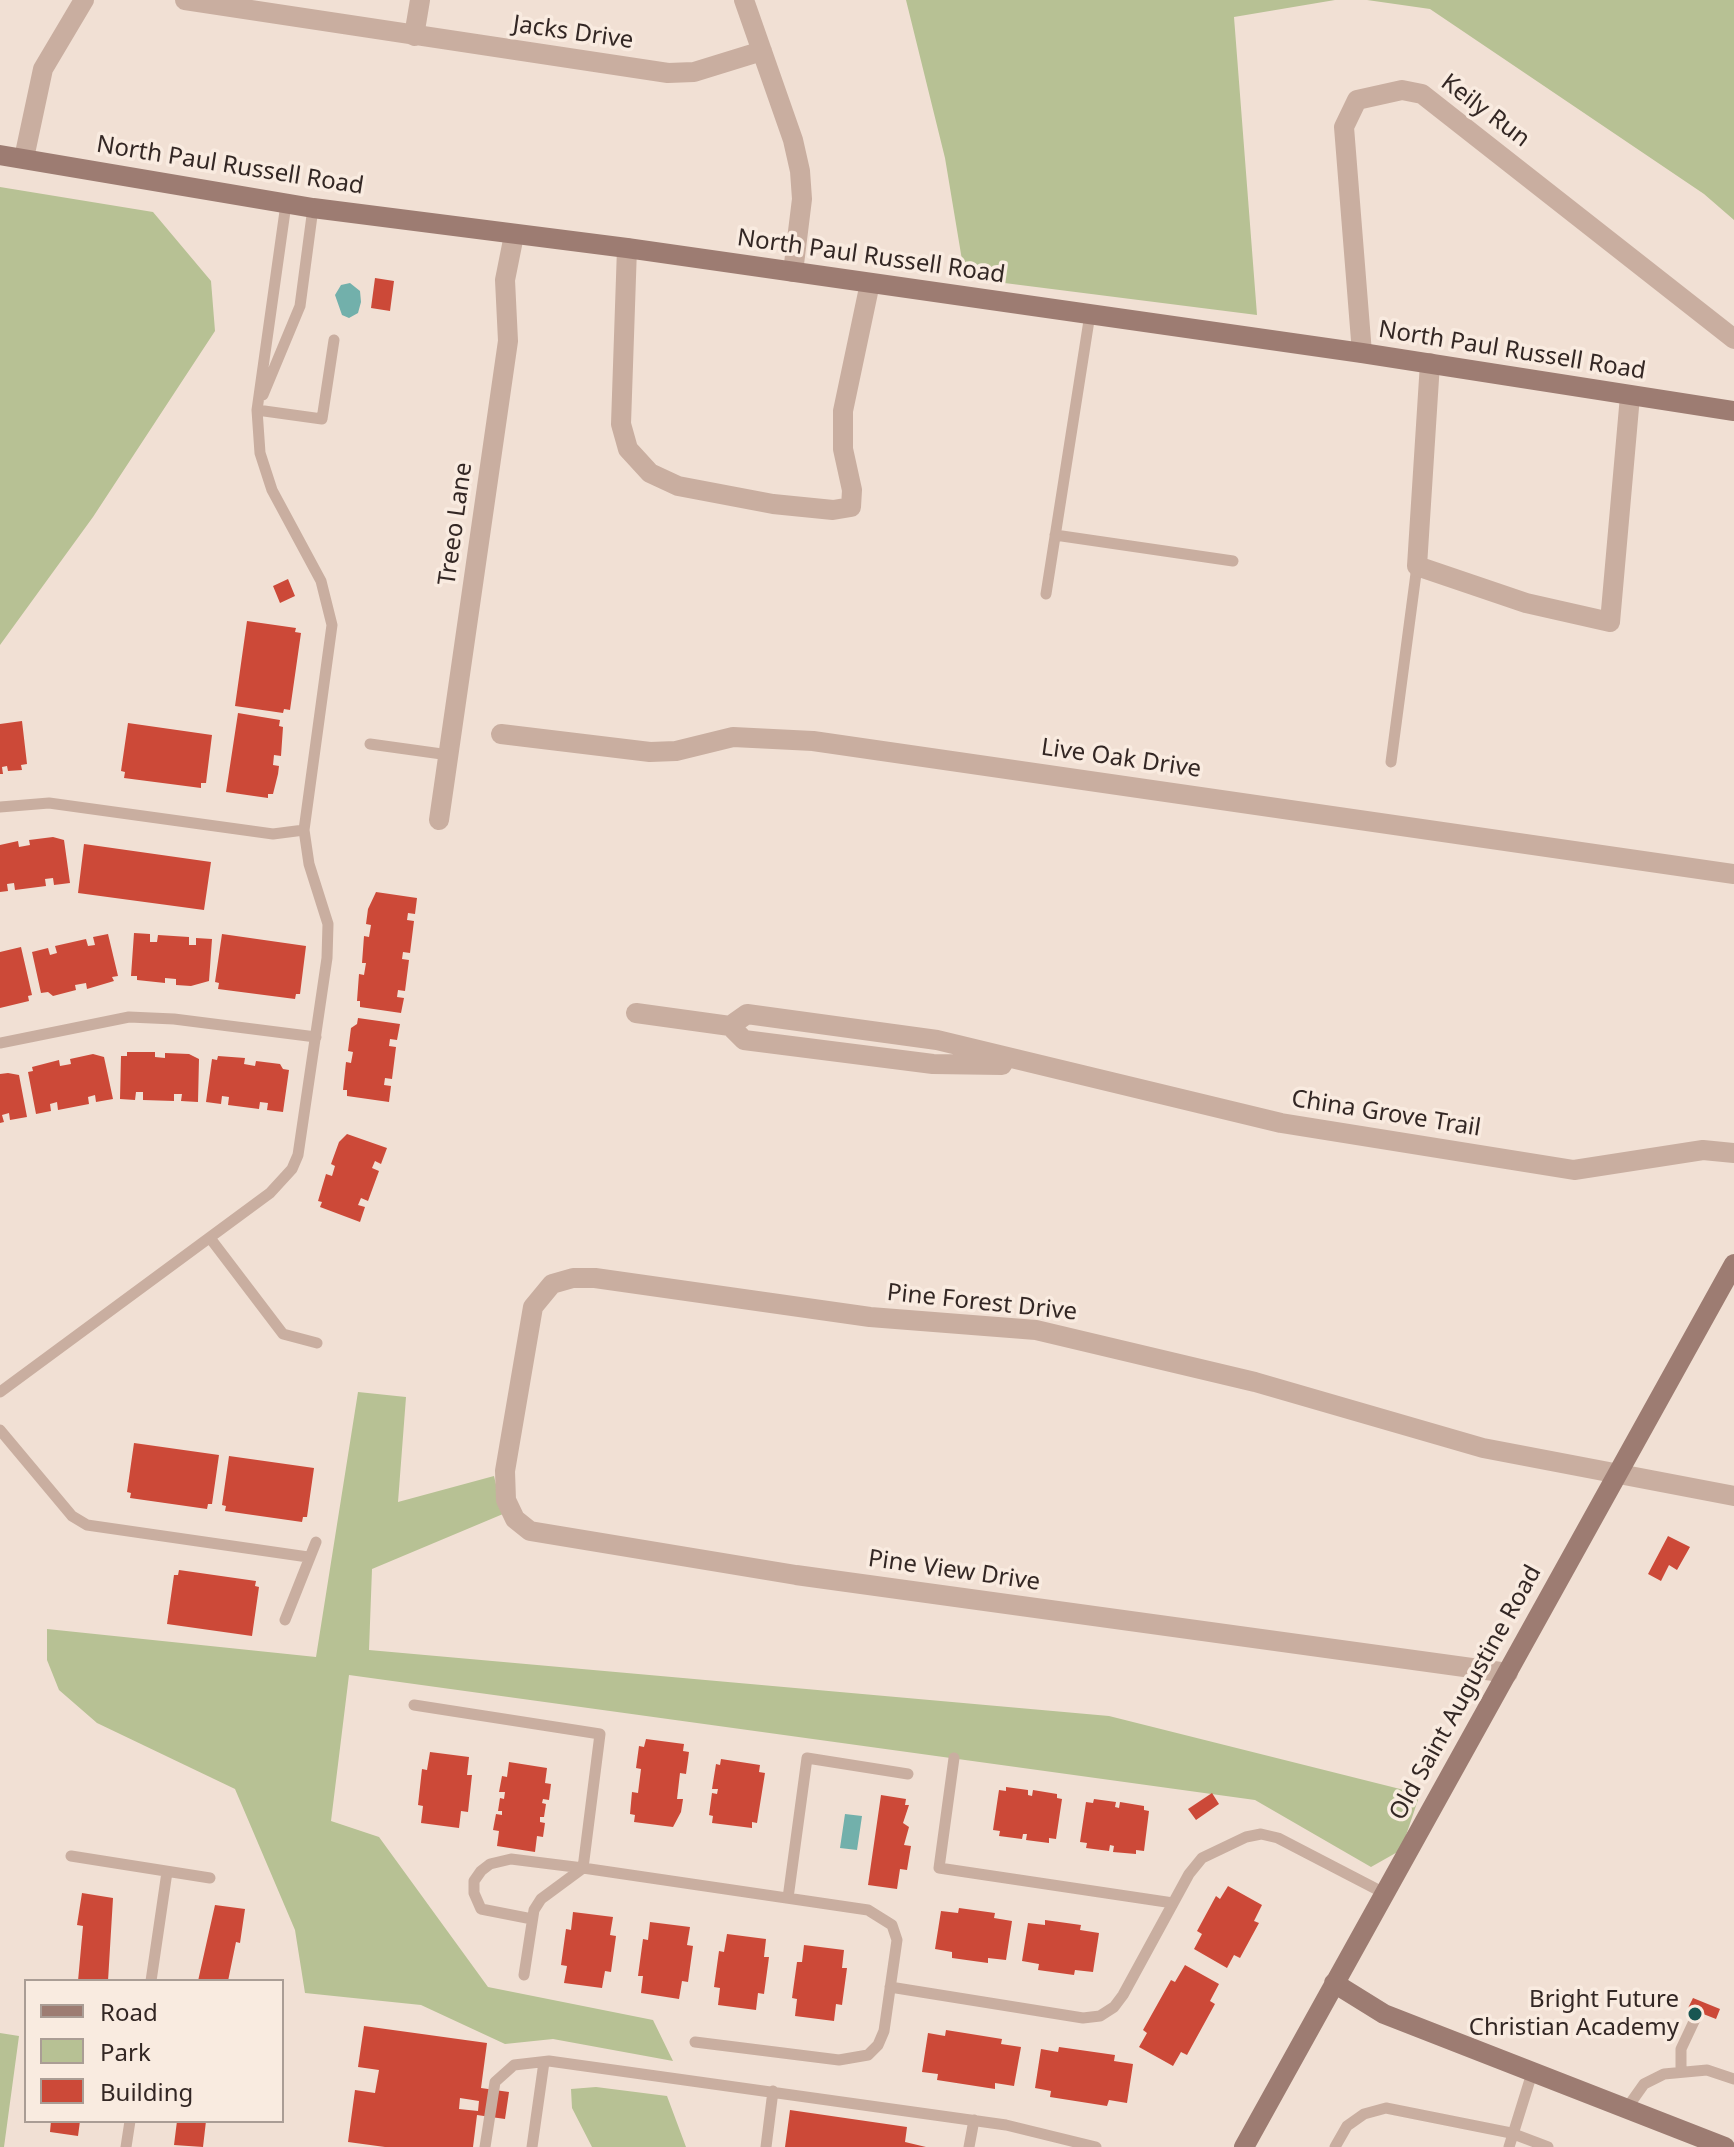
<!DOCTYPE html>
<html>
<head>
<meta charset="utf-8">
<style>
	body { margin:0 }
	#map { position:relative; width:1734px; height:2147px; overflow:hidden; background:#f1e0d4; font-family:"Noto Sans",sans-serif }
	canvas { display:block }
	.legend { position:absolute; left:24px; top:1979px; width:260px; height:144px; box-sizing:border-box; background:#f9ebe0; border:2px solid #aa9d95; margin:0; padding:10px 14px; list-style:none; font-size:24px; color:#332724 }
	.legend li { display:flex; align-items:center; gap:16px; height:40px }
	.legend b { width:40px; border:2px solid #aa9d95 }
</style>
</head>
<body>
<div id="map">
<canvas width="1734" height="2147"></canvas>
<ul class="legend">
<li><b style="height:10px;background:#9d7c72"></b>Road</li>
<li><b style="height:22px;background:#b7c194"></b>Park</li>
<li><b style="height:22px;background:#cc4938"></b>Building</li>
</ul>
</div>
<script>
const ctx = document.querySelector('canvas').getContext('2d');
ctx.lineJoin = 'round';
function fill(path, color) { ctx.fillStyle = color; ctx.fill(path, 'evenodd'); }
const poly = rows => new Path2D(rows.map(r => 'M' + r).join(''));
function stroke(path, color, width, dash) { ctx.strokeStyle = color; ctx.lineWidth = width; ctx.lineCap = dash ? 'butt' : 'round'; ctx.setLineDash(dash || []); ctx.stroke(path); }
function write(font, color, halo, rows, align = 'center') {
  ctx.font = font + ' "Noto Sans",sans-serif'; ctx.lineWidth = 7; ctx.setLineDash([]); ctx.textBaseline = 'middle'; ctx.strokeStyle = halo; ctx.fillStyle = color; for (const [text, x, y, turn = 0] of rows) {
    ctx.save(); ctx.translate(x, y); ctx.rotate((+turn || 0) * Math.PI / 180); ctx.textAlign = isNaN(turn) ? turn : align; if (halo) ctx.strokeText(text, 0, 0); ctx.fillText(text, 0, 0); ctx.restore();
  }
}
const green = poly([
	[906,0,1335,0,1234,17,1257,315,965,278,945,158],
	[1367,0,1734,0,1734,220,1704,194,1430,9],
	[0,187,153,212,211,281,215,331,93,517,0,645],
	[358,1392,406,1397,398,1502,494,1476,503,1514,372,1569,369,1650,1109,1716,1420,1794,1401,1850,1371,1867,1255,1800,349,1675,331,1821,379,1837,488,1987,653,2020,673,2061,553,2039,505,2044,421,2005,305,1993,295,1930,235,1789,97,1723,59,1690,47,1660,47,1629,316,1657],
	[0,2033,19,2036,4,2147,0,2147],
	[596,2087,667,2096,686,2147,592,2147,572,2108,571,2089]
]);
const water = poly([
	[350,283,360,291,361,302,358,313,349,318,342,315,335,295,341,285],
	[845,1814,862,1816,857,1850,840,1848]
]);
const building = poly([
	[375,278,394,281,390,311,371,308],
	[288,579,295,596,280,603,273,586],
	[247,621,296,628,295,632,301,633,290,710,284,709,283,713,235,706],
	[238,713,280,720,279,726,283,727,281,756,274,755,273,765,279,766,278,774,273,794,268,794,268,798,226,792],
	[22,721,27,764,21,765,22,770,8,771,7,766,2,767,3,774,0,774,0,724],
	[128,723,212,735,206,783,201,783,201,788,124,778,125,772,121,771],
	[53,837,64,840,70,883,54,885,53,878,45,879,46,886,15,890,14,883,7,884,8,891,0,892,0,845,18,841,19,847,30,845,29,840],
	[84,844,211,862,204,910,78,893],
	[376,892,417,898,415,914,408,913,407,920,414,921,410,953,403,952,402,959,409,960,405,991,398,990,397,997,404,998,401,1013,360,1007,360,1001,357,1001,359,974,364,975,366,963,362,963,364,936,369,937,371,925,366,924,368,909],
	[134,933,150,934,150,942,157,942,158,935,189,937,189,945,196,945,196,938,212,939,209,981,191,986,176,985,176,979,165,978,165,983,137,980,137,976,131,976],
	[108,934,118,976,112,977,114,981,87,989,86,983,75,985,76,990,53,996,48,992,41,993,32,952,48,948,50,955,57,953,55,946,86,939,88,946,95,945,93,937],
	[222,934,306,946,300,994,296,994,295,999,218,989,219,983,215,982],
	[21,947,32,995,28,996,29,1001,0,1008,0,952],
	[358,1018,400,1024,397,1040,390,1039,389,1046,396,1047,392,1079,385,1078,384,1085,391,1086,389,1102,347,1096,347,1090,343,1090,346,1062,351,1063,353,1052,348,1051,351,1028,357,1024],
	[127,1052,155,1052,155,1057,165,1058,165,1053,189,1054,199,1059,198,1102,181,1101,182,1094,174,1094,174,1101,143,1100,143,1092,136,1092,135,1100,120,1099,121,1056,127,1056],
	[93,1054,104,1057,113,1099,96,1102,95,1095,88,1097,89,1104,58,1110,57,1102,50,1104,51,1111,36,1114,28,1072,33,1071,32,1067,59,1060,60,1066,71,1064,70,1059],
	[218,1056,245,1058,244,1064,255,1066,256,1061,280,1064,283,1069,289,1070,283,1112,267,1110,268,1103,260,1102,259,1109,228,1105,229,1097,222,1096,221,1104,206,1102,212,1059,217,1060],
	[8,1073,19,1075,27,1117,10,1120,9,1113,2,1115,4,1122,0,1123,0,1074],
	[347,1134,387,1148,381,1164,375,1161,372,1168,379,1171,368,1201,361,1198,358,1205,365,1207,360,1222,320,1207,322,1202,318,1201,326,1174,332,1176,335,1166,331,1164,339,1142],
	[134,1443,219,1455,212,1504,208,1504,207,1509,130,1498,131,1493,127,1492],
	[229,1456,314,1468,307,1517,303,1517,302,1522,225,1511,226,1506,222,1505],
	[1668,1536,1690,1547,1677,1570,1669,1565,1661,1581,1648,1574],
	[179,1570,256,1581,255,1586,259,1587,252,1636,167,1624,174,1575,178,1575],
	[646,1739,684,1744,683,1751,689,1752,686,1774,680,1773,677,1799,683,1799,681,1812,673,1827,634,1822,635,1815,630,1814,632,1792,638,1793,641,1769,636,1768,639,1746,644,1747],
	[430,1752,469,1757,467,1775,472,1775,468,1812,461,1811,459,1828,421,1823,423,1806,418,1805,422,1769,427,1770],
	[721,1759,760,1765,759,1772,765,1773,757,1823,752,1822,752,1828,712,1823,713,1816,709,1815,712,1793,717,1794,718,1789,712,1789,716,1764,720,1765],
	[509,1762,547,1768,545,1783,551,1784,549,1800,543,1799,542,1803,546,1804,544,1817,540,1817,540,1822,545,1823,543,1837,537,1836,535,1852,497,1846,499,1831,493,1830,496,1814,502,1815,502,1811,498,1811,500,1798,504,1799,505,1792,499,1792,502,1776,507,1777],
	[1006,1787,1028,1790,1028,1795,1032,1796,1033,1790,1057,1794,1057,1798,1062,1799,1056,1839,1049,1838,1049,1843,1026,1840,1027,1834,1023,1834,1022,1839,999,1836,1000,1831,993,1830,999,1790,1006,1791],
	[1212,1793,1219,1804,1196,1820,1188,1809],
	[881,1795,906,1799,905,1805,909,1805,903,1823,909,1827,904,1845,911,1846,907,1870,900,1869,897,1889,868,1885],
	[1094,1799,1116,1802,1115,1807,1119,1808,1120,1802,1144,1806,1144,1810,1149,1811,1144,1851,1136,1850,1136,1854,1113,1852,1114,1846,1110,1845,1109,1851,1086,1848,1087,1843,1080,1842,1086,1802,1093,1803],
	[1228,1886,1262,1905,1254,1921,1259,1923,1240,1958,1234,1955,1227,1968,1194,1949,1202,1934,1197,1931,1216,1896,1220,1899],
	[82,1893,113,1898,108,1981,78,1981,83,1926,77,1925],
	[215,1905,245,1909,240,1943,236,1942,228,1981,198,1981],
	[959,1908,995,1913,994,1918,1012,1921,1006,1960,988,1958,988,1963,952,1958,952,1952,935,1949,941,1911,958,1913],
	[573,1912,613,1917,610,1935,616,1936,611,1972,605,1971,602,1988,564,1983,567,1966,561,1965,566,1929,571,1930],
	[1045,1920,1081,1925,1080,1930,1099,1933,1093,1972,1075,1970,1074,1975,1038,1970,1039,1964,1022,1961,1028,1923,1045,1925],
	[650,1922,690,1927,687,1945,693,1946,688,1982,682,1981,679,1999,641,1993,643,1976,638,1976,643,1939,648,1940],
	[727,1934,766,1939,764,1957,769,1957,764,1994,758,1993,756,2010,718,2005,720,1988,714,1987,719,1951,724,1952],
	[804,1945,844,1950,842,1968,847,1968,842,2005,836,2004,834,2021,795,2016,797,1999,792,1998,797,1962,802,1962],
	[1185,1965,1219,1984,1210,2001,1215,2004,1187,2055,1181,2052,1173,2066,1139,2047,1147,2033,1143,2030,1171,1980,1175,1982],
	[1693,1998,1720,2009,1716,2019,1688,2008],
	[364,2026,487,2043,481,2088,509,2092,505,2119,477,2115,473,2147,385,2147,348,2142,355,2090,375,2093,379,2070,358,2067],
	[460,2098,479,2101,478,2111,459,2109],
	[946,2030,1002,2039,1001,2044,1021,2047,1014,2086,995,2083,995,2089,937,2080,938,2074,922,2072,928,2033,945,2036],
	[1059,2047,1115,2055,1114,2061,1133,2064,1127,2103,1109,2100,1107,2106,1050,2097,1051,2091,1035,2088,1041,2049,1058,2052],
	[790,2110,907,2127,905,2142,926,2147,785,2147],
	[51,2121,80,2121,78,2136,50,2132],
	[177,2121,206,2121,203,2147,174,2145]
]);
const lane = poly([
	[263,395,300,306,313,208],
	[257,410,322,419,334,340],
	[1055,535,1233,561],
	[1046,594,1090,314],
	[370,744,449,755],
	[1391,762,1417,566],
	[0,807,49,803,273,834,304,830],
	[0,1043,129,1017,174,1019,316,1037],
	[210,1238,283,1334,317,1343],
	[0,1392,270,1193,292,1169,298,1155,327,958,328,924,309,864,304,830,332,625,321,581,272,490,260,453,257,410,286,204],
	[0,1430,72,1516,87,1525,308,1557],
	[285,1620,316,1542],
	[414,1705,600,1734,583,1868,541,1899,534,1910,524,1975],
	[954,1758,939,1868,1173,1903],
	[71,1856,210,1878],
	[788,1898,807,1758,908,1774],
	[532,1919,481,1909,474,1893,474,1881,481,1871,490,1864,511,1859,583,1868,868,1910,892,1925,897,1940,884,2031,878,2045,868,2055,839,2060,695,2042],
	[151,1981,167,1872],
	[890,1987,1083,2018,1100,2016,1114,2007,1123,1995,1189,1874,1202,1858,1246,1837,1261,1834,1278,1838,1384,1893],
	[1681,2071,1681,2049,1697,2015],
	[1627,2108,1644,2084,1664,2074,1707,2070,1734,2079],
	[126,2147,130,2121],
	[485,2147,495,2082,514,2065,549,2061,1006,2125,1096,2147],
	[532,2147,544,2062],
	[766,2147,773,2091],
	[969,2147,974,2120],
	[1335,2147,1347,2126,1364,2114,1386,2108,1511,2133,1548,2147],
	[1509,2147,1533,2070]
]);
const street = poly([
	[185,0,668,73,694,72,762,51],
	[744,0,793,140,800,171,802,199,793,272],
	[414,36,420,0],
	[24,158,43,69,84,0],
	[627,248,621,424,628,449,650,473,678,486,773,504,833,510,851,507,852,490,843,449,843,411,870,283],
	[1362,353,1344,127,1357,100,1402,90,1422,94,1734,339],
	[1430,363,1417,566,1526,603,1610,622,1630,396],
	[501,734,650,752,676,751,733,737,813,741,1734,874],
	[439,820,508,341,505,280,514,235],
	[636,1013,730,1026,744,1040,933,1064,1002,1065],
	[730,1026,747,1014,937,1040,1281,1123,1574,1170,1703,1150,1734,1153],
	[1508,1673,796,1575,530,1531,515,1519,506,1500,505,1471,533,1307,552,1284,573,1278,595,1278,870,1317,1036,1330,1255,1382,1483,1448,1734,1496]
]);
const secondary = poly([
	[0,155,313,208,627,248,1362,353,1734,411],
	[1334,1983,1384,2014,1725,2147],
	[1244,2147,1734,1264]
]);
const markers = [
	[1695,2014,8,"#185652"]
];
const streetNames = [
	["Jacks Drive",573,33,8],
	["Keily Run",1485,111,37],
	["North Paul Russell Road",230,166,9],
	["North Paul Russell Road",871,257,8],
	["North Paul Russell Road",1512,351,9],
	["Treeo Lane",456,524,-82],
	["Live Oak Drive",1121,759,8],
	["China Grove Trail",1386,1114,9],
	["Pine Forest Drive",982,1303,6],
	["Pine View Drive",954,1571,8],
	["Old Saint Augustine Road",1466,1693,-61]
];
const poiNames = [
	["Bright Future",1679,2000],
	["Christian Academy",1679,2028]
];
fill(green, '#b7c194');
fill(water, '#72b0ab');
fill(building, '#cc4938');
stroke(lane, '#c9aea0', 11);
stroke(street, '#c9aea0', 20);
stroke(secondary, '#9d7c72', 20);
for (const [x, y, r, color] of markers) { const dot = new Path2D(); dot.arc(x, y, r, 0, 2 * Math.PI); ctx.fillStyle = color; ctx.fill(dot); stroke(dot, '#f9ebe0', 3); }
write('24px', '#332724', '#f9ebe0', streetNames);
write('24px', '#332724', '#f9ebe0', poiNames, 'right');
</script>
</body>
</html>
